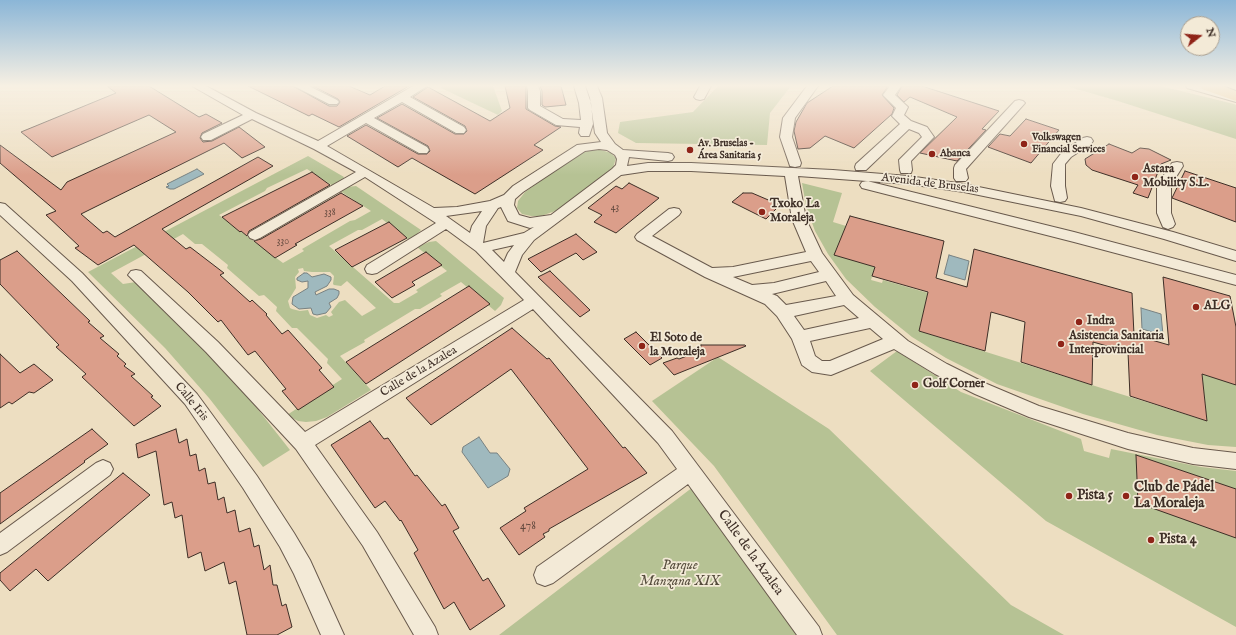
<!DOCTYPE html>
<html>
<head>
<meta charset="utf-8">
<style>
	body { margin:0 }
	#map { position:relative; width:1236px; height:635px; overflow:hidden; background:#eddec1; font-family:"IM FELL English",serif }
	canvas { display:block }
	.north { position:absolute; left:1180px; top:16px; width:40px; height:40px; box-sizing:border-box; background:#f3ead7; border:1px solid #aa9f90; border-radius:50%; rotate:73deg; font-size:11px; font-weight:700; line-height:16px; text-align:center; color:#3d2e26 }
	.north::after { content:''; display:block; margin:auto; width:14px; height:18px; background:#8f2418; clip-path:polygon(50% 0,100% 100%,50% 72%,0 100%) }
</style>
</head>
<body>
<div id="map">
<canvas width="1236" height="635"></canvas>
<div class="north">N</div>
</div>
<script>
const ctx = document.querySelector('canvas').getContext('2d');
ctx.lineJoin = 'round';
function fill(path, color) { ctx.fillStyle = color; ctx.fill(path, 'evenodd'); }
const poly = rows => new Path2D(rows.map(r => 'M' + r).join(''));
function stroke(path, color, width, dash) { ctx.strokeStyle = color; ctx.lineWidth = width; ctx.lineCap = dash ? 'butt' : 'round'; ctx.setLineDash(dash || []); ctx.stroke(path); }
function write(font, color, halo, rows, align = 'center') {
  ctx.font = font + ' "IM FELL English",serif'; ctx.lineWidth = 3.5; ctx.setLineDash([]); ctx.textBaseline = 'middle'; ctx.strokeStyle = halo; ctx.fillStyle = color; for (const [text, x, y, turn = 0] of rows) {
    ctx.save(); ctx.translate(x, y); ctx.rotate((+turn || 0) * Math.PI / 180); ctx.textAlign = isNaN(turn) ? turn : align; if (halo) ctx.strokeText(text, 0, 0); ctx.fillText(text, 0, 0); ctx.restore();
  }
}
const green = poly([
	[443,86,493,86,502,111,498,115,441,88],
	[718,86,791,86,770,113,767,145,636,143,618,133,620,122,693,112],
	[1066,86,1161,86,1234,104,1236,105,1236,139,1118,101],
	[598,149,611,153,616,158,613,168,609,172,558,210,541,216,531,216,522,214,517,208,518,201,525,192,571,159,584,152],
	[308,156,344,177,343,179,333,186,307,169,267,188,265,191,219,215,283,263,304,251,302,249,350,221,355,220,371,211,340,191,347,187,356,186,421,230,410,241,382,219,362,230,358,230,329,246,394,303,399,303,418,292,416,290,447,271,417,247,429,242,436,241,504,298,501,305,495,311,461,282,440,294,442,296,420,309,415,309,364,340,365,342,340,356,371,390,327,417,316,421,306,422,298,421,287,415,342,379,327,363,328,359,297,328,292,328,276,311,277,307,264,295,259,296,227,268,228,265,202,244,195,244,183,234,111,273,123,284,136,282,234,379,290,450,263,467,209,398,165,348,88,272],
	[303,268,304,271,312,272,330,272,334,276,333,284,334,285,341,286,347,281,376,308,362,316,345,300,339,302,331,312,333,315,329,317,326,315,317,318,310,315,308,310,300,311,292,309,290,308,288,301,296,288,295,277,299,272,298,269],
	[802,183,842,193,833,222,846,226,835,254,875,267,871,280,882,283,883,280,928,293,919,331,1207,421,1202,374,1235,384,1236,386,1236,447,1208,445,1157,435,1083,414,997,384,946,358,912,337,875,307,846,279,828,254,815,231,806,206],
	[897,351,961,392,1081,439,1084,451,1109,458,1111,449,1201,467,1236,471,1236,627,1046,521,870,371],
	[718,357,829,429,1011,605,1064,635,837,635,714,466,652,401],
	[693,487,801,635,499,635]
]);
const water = poly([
	[197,169,204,174,174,189,170,189,166,187,169,186,167,184,197,169],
	[949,255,969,261,965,280,944,274,949,255],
	[304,273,307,273,312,277,324,274,331,277,331,280,327,286,315,292,316,295,329,289,334,289,339,291,339,294,337,298,329,303,331,307,326,313,317,315,313,314,311,308,299,309,292,304,293,297,308,288,308,281,302,282,297,280,297,278,304,273],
	[1141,308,1161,314,1163,335,1142,329,1141,308],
	[479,437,490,453,497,453,510,469,508,476,488,488,462,452,463,447,479,437]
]);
const building = poly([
	[107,86,149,86,199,117,206,114,222,123,202,133,200,138,203,142,212,141,239,127,265,147,242,158,224,143,81,214,103,233,107,231,115,237,258,157,273,166,162,229,186,249,190,247,224,273,220,275,250,302,252,300,267,314,266,315,282,334,288,330,322,368,319,370,334,387,298,410,282,391,286,389,255,351,248,355,221,320,218,322,188,292,134,245,98,265,75,248,79,246,46,215,56,211,0,163,0,145,61,190,67,182,176,132,149,115,52,157,21,132,116,93,107,86],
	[248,86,293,86,329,106,337,106,340,102,338,99,313,86,349,86,370,95,385,86,409,86,339,127,312,114,309,116,248,86],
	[505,86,526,86,526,109,555,126,561,127,534,145,543,150,475,194,412,158,398,167,347,136,366,125,418,154,427,154,430,151,428,146,377,118,402,104,455,134,464,134,467,131,465,126,413,97,428,87,490,121,510,108,505,86],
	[540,86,561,86,566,105,545,107,542,105,542,91,540,86],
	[833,86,888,86,882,95,894,108,892,114,854,148,825,136,810,148,798,149,794,131,796,122,807,103,833,86],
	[902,86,922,86,999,111,982,129,986,130,957,161,920,153,957,117,910,97,904,102,897,95,902,86],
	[1026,119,1059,130,1031,163,988,147,1000,134,1010,136,1026,119],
	[1109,144,1132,153,1140,148,1149,149,1171,160,1161,164,1148,198,1133,193,1138,185,1092,170,1086,165,1085,159,1109,144],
	[1185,171,1236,188,1236,222,1172,198,1185,171],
	[312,172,330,185,249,231,247,236,241,231,240,232,222,217,312,172],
	[629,183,659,198,616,233,594,222,602,215,588,208,616,186,622,189,629,183],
	[341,193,363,206,295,244,297,245,275,258,254,241,261,239,341,193],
	[743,193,752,193,780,205,766,219,732,202,743,193],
	[850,216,944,241,936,278,967,287,974,249,1132,293,1134,335,1169,345,1163,277,1230,296,1236,327,1236,385,1202,374,1207,421,1130,396,1128,352,1093,342,1092,385,1021,362,1025,322,1005,316,991,312,985,351,919,331,928,292,872,276,875,267,834,255,850,216],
	[389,222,407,238,352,267,335,250,389,222],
	[576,234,597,252,583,260,576,253,541,272,528,259,576,234],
	[17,251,90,321,88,322,104,336,100,338,119,354,117,356,126,364,124,366,135,374,131,376,153,396,151,397,161,406,134,426,82,377,86,374,56,347,59,345,0,284,0,260,17,251],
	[426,252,442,265,412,282,415,285,392,298,375,282,426,252],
	[550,271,590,310,580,317,538,277,550,271],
	[469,286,490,304,366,384,346,362,469,286],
	[512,328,547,359,549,358,623,448,625,447,647,473,549,529,549,531,543,534,545,537,519,555,500,528,526,511,524,508,588,469,511,369,431,425,406,398,512,328],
	[636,332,662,358,650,365,624,339,636,332],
	[701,345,745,345,746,346,674,375,663,363,677,358,679,359,700,351,701,345],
	[0,354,20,373,34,364,53,380,34,393,29,392,12,404,9,402,0,408,0,354],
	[370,421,384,439,388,438,415,476,417,475,442,506,445,504,459,528,453,531,483,581,488,578,505,606,470,630,454,602,444,609,414,553,418,550,401,520,400,521,385,501,375,508,331,445,370,421],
	[92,429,108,444,84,461,85,462,0,524,0,493,92,429],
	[176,429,179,443,187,439,190,456,196,454,199,471,205,468,208,484,215,482,218,500,224,497,227,513,235,510,239,532,250,528,254,547,259,545,264,570,270,565,273,585,277,585,282,606,286,604,292,627,277,635,247,635,236,581,229,584,224,562,205,571,201,552,188,558,182,515,175,518,172,502,164,505,156,451,138,458,136,444,176,429],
	[1136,455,1236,489,1236,538,1138,503,1136,455],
	[123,473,150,495,48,581,36,569,10,591,0,580,0,573,123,473]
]);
const minor = poly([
	[192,86,206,86,256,113,318,141,413,86,427,86,410,97,464,127,466,130,464,133,456,133,402,102,374,118,427,147,429,150,427,153,419,153,366,123,327,146,434,208,457,207,490,201,504,195,513,186,577,145,601,142,595,133,590,98,586,86,597,86,602,98,607,133,615,144,623,150,668,153,672,154,674,157,672,160,668,161,629,157,627,166,648,163,691,163,833,170,908,176,964,184,1081,208,1173,232,1236,251,1236,261,1164,239,1081,216,964,192,908,184,798,176,806,219,822,253,853,295,908,341,947,364,987,384,1039,406,1128,433,1193,448,1236,453,1236,469,1193,464,1128,449,1029,417,975,394,935,374,894,349,831,375,812,372,802,365,792,339,777,316,765,304,705,277,637,240,635,237,637,234,669,209,674,208,679,209,681,212,679,215,652,236,712,268,733,267,806,252,792,219,785,176,691,171,648,171,621,175,534,240,522,255,515,272,672,431,819,627,822,635,797,635,688,484,553,583,545,586,537,583,534,575,537,567,677,469,658,443,533,309,315,445,377,532,435,627,438,635,414,635,363,546,296,449,206,352,128,275,131,271,136,270,141,271,218,342,305,432,524,300,476,251,446,229,377,273,372,274,367,273,365,269,367,265,436,223,365,177,260,238,255,240,250,238,248,235,250,232,356,172,314,149,252,119,211,140,203,140,201,137,203,134,243,115,192,86],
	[599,149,607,150,615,155,617,159,616,165,612,169,551,215,530,218,519,215,514,205,515,199,523,192,585,151,599,149],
	[501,207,508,221,530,228,534,227,524,233,483,243,486,226,498,208,501,207],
	[482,211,472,226,470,233,446,216,482,211],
	[514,245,508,253,504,262,492,250,514,245],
	[811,261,819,272,774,283,752,285,733,277,811,261],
	[826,281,836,296,786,305,777,296,772,294,826,281],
	[844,305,859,318,804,330,794,316,844,305],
	[870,328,883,339,830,361,822,361,815,356,810,341,870,328],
	[294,86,309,86,337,100,339,102,337,104,329,104,294,86],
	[527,86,538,86,540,91,540,106,563,119,581,120,579,103,574,86,585,86,591,103,593,124,589,136,581,136,579,133,580,127,556,125,530,110,528,108,528,91,527,86],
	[700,86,711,86,704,99,700,100,696,99,694,97,700,86],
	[807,86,818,86,795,118,792,137,801,163,800,166,795,167,790,166,789,163,780,137,783,118,807,86],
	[890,86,901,86,895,95,908,107,904,115,911,121,927,127,934,137,911,161,912,170,911,173,901,173,900,170,899,160,922,137,919,133,909,129,866,170,856,170,855,167,856,164,900,124,892,116,896,108,883,95,890,86],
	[1186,86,1204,86,1236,95,1236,102,1187,88,1186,86],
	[1019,100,1023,101,1025,103,966,169,968,178,966,181,956,181,954,178,954,168,955,165,1015,101,1019,100],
	[1087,137,1091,138,1093,141,1091,144,1071,157,1065,164,1065,186,1067,198,1065,201,1060,202,1055,201,1051,186,1053,164,1063,151,1083,138,1087,137],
	[1177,162,1182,163,1183,166,1171,185,1171,213,1175,224,1173,227,1168,229,1163,227,1157,213,1157,185,1172,163,1177,162],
	[867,181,1074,232,1236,275,1236,285,1074,242,862,188,860,185,862,182,867,181],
	[0,203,5,204,82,273,197,394,257,476,294,533,310,560,344,635,321,635,294,574,280,547,243,488,185,404,72,281,0,215,0,203],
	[103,460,110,463,113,469,110,475,7,552,0,555,0,533,96,463,103,460]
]);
const highway = poly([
	[1200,86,1223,86,1236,91,1236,101,1202,89,1200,86]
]);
const markers = [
	[1024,144,4,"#8f2418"],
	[690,150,4,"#8f2418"],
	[932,154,4,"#8f2418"],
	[1135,177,4,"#8f2418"],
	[762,212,4,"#8f2418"],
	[1196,307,4,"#8f2418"],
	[1079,322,4,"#8f2418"],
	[1061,344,4,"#8f2418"],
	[642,346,4,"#8f2418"],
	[915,385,4,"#8f2418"],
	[1069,496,4,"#8f2418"],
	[1126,496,4,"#8f2418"],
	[1151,540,4,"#8f2418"]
];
const farPoinames = [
	["Volkswagen",1032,138],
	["Financial Services",1032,150],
	["Av. Bruselas -",698,144],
	["Área Sanitaria 5",698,156],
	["Abanca",940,154]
];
const numberNames = [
	["43",615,208],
	["338",330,213],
	["330",283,242]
];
const poiNames = [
	["Astara",1143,170],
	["Mobility S.L.",1143,184],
	["Txoko La",770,205],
	["Moraleja",770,219],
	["ALG",1204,307],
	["Indra",1087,322],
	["Asistencia Sanitaria",1069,337],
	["Interprovincial",1069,351],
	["El Soto de",650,339],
	["la Moraleja",650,353],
	["Golf Corner",923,385]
];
const streetNames = [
	["Avenida de Bruselas",930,184,7],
	["Calle de la Azalea",419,372,-31],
	["Calle Iris",191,402,51]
];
const nearNumbernames = [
	["478",528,527]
];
const nearPoinames = [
	["Club de Pádel",1134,488],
	["La Moraleja",1134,504],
	["Pista 5",1077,496],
	["Pista 4",1159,540]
];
const nearStreetnames = [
	["Calle de la Azalea",750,553,54]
];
const nearParknames = [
	["Parque",680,566],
	["Manzana XIX",680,582]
];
fill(green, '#b6c294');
fill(water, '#9fb9be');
stroke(water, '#788181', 1);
fill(building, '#db9e8a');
stroke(building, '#3d2e26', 1);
stroke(minor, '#695a4d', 2);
stroke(highway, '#3d2e26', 2);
fill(minor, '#f3ead7');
fill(highway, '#e6bf80');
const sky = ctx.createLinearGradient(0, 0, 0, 175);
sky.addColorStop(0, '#8bb6d7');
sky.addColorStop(0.49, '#f7f0e3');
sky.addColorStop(1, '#f7f0e300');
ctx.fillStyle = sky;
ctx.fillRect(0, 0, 1236, 175);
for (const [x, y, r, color] of markers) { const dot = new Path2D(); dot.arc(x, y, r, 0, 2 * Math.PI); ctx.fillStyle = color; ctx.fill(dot); stroke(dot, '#f3ead7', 1.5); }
write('bold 10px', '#3d2e26', '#f3ead7', farPoinames, 'left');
write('10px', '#644a3f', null, numberNames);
write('bold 12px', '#3d2e26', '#f3ead7', poiNames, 'left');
write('12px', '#3d2e26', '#f3ead7', streetNames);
write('12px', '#644a3f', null, nearNumbernames);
write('bold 14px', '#3d2e26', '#f3ead7', nearPoinames, 'left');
write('14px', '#3d2e26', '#f3ead7', nearStreetnames);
write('italic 14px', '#554c3c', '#f3ead7', nearParknames);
</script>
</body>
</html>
